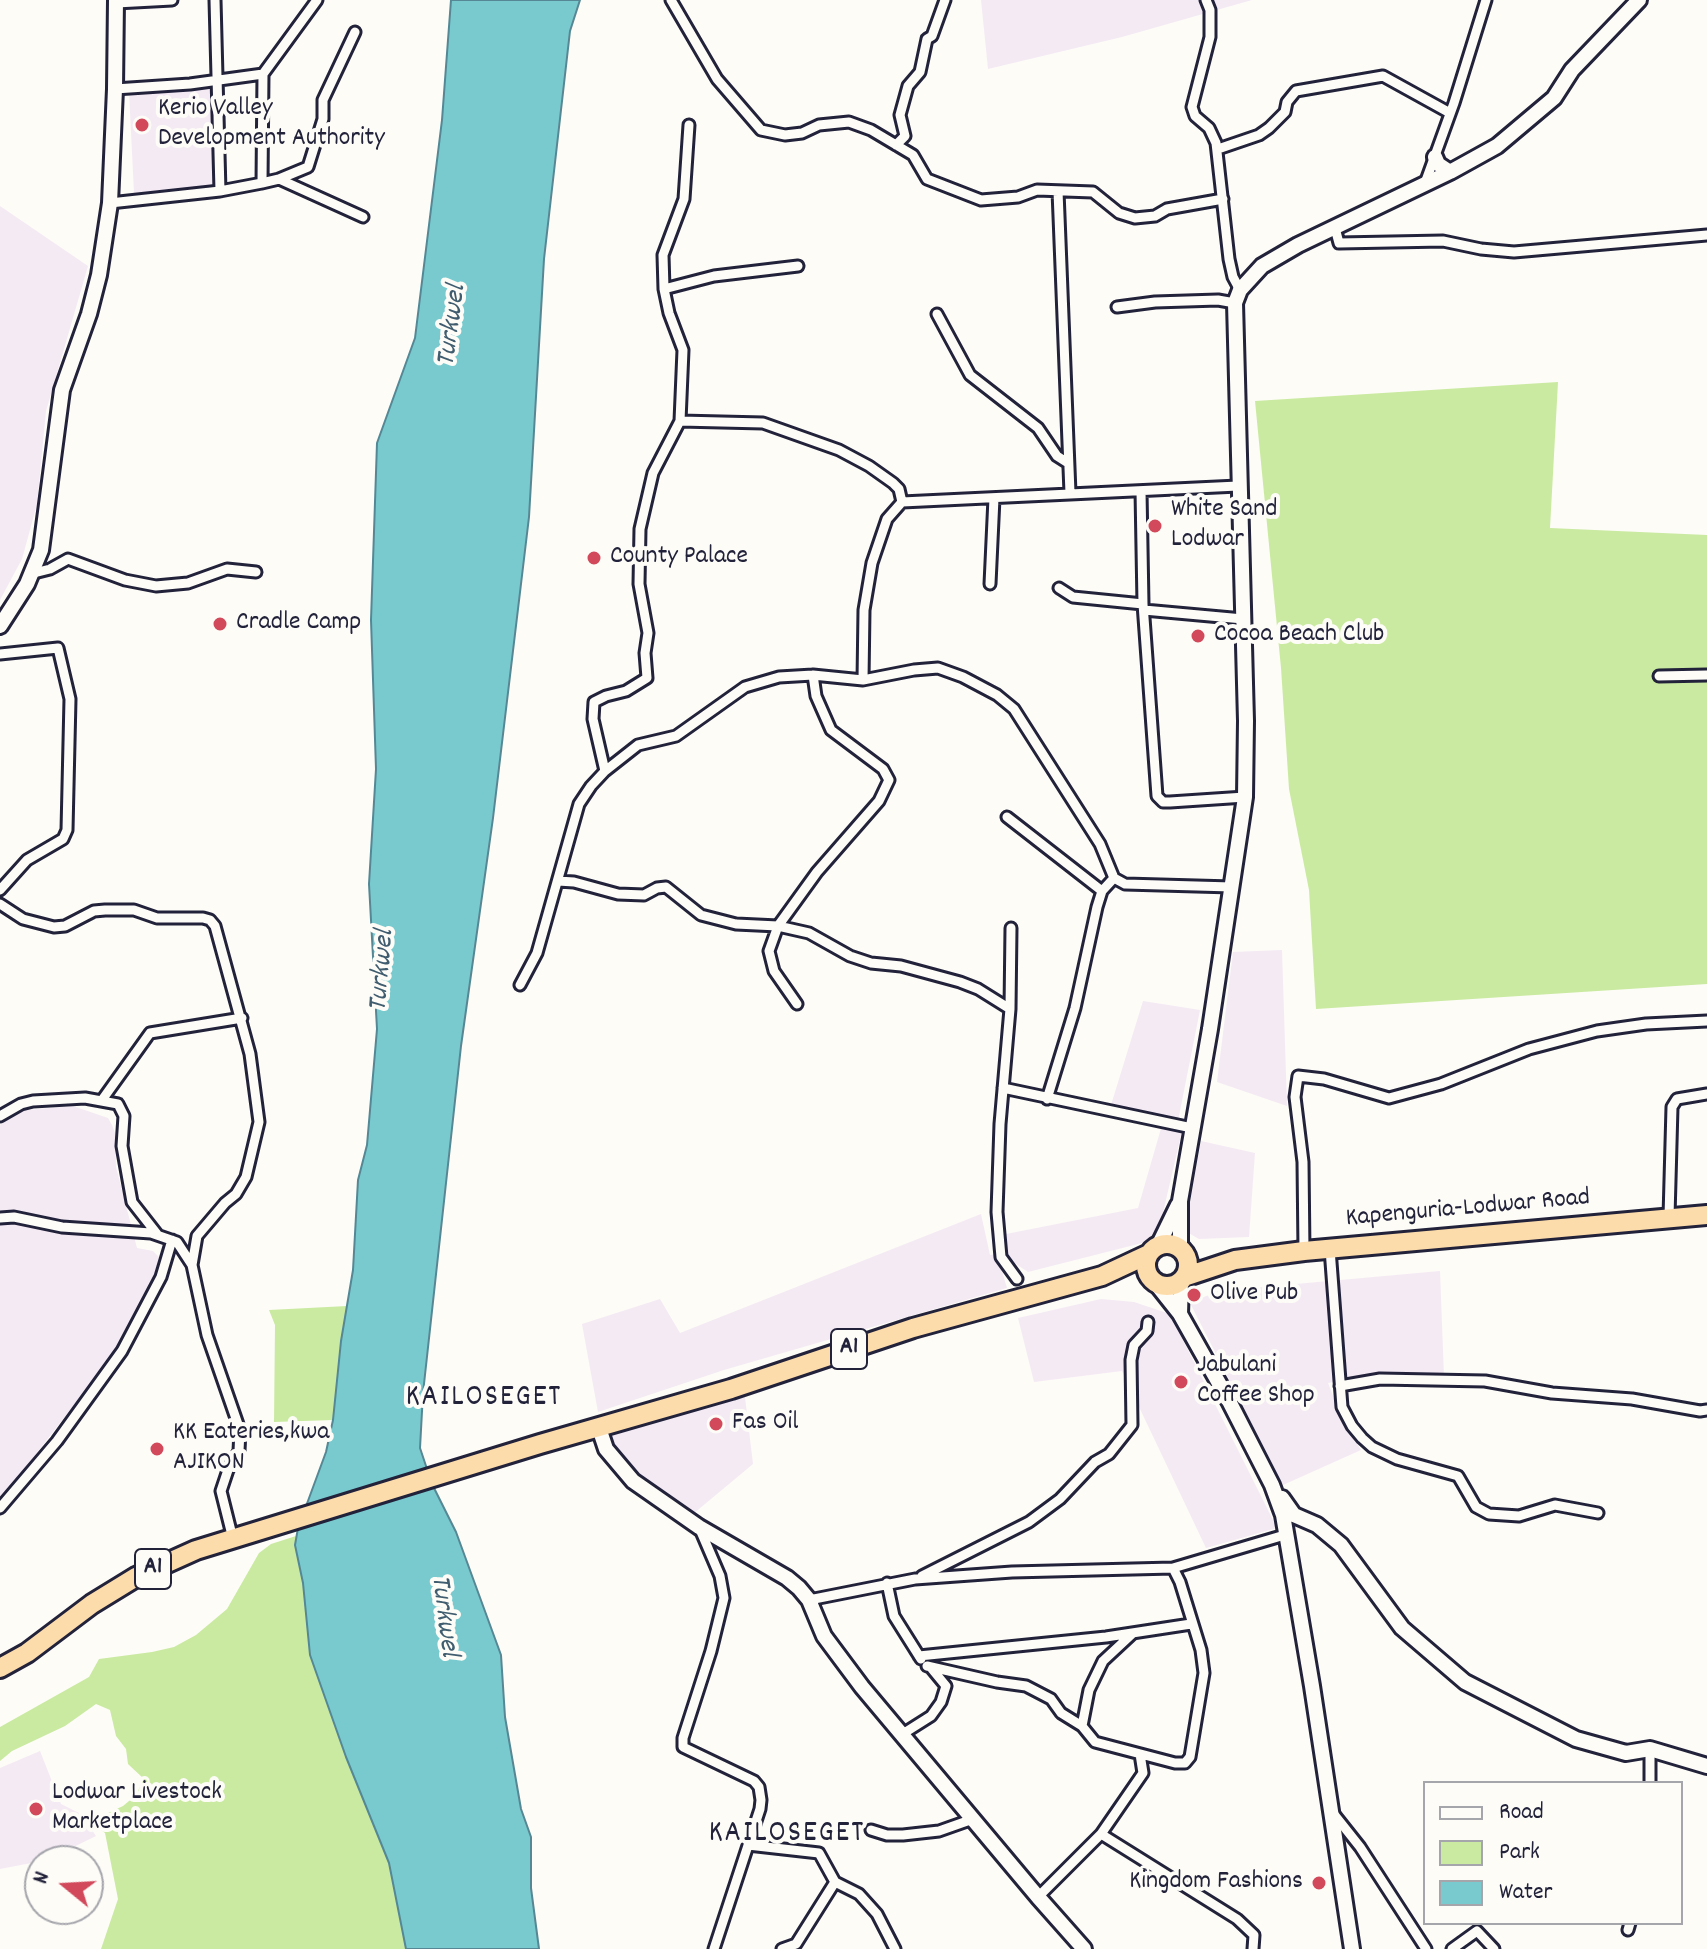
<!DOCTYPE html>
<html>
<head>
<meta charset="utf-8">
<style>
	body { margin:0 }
	#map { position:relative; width:1707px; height:1949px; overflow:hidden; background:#fdfcf7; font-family:Dekko,sans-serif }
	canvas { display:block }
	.legend { position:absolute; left:1423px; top:1781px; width:260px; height:144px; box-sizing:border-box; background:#fdfcf7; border:2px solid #a5a5ac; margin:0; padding:10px 14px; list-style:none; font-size:24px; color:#22223b }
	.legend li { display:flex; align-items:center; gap:16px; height:40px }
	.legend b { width:40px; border:2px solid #a5a5ac }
	.north { position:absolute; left:24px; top:1845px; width:80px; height:80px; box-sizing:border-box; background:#fdfcf7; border:2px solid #a5a5ac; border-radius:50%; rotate:288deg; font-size:22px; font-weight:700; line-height:32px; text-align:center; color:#22223b }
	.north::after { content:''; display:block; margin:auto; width:28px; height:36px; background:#d1495b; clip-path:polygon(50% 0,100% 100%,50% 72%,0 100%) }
</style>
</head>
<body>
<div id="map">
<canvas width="1707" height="1949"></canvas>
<ul class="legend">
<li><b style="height:10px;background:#fdfcf7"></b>Road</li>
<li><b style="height:22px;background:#caeaa1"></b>Park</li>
<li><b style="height:22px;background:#78cacf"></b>Water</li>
</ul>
<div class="north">N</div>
</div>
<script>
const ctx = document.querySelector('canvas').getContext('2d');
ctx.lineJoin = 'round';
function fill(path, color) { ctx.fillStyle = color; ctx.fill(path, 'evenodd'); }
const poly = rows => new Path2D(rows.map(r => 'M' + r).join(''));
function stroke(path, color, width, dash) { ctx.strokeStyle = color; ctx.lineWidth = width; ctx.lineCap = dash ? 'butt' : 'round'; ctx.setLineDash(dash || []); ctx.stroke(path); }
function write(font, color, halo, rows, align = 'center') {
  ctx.font = font + ' Dekko,sans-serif'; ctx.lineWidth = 8; ctx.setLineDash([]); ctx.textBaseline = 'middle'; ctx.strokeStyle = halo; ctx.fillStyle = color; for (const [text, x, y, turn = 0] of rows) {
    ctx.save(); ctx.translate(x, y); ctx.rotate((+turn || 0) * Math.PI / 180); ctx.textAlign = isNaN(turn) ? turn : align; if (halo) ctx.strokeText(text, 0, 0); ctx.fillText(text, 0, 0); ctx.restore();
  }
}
const built = poly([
	[981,0,1252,0,1122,37,988,69],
	[215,82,218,185,134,193,129,92],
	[0,206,88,266,46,411,37,504,22,559,0,600],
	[1282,950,1287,1106,1217,1082,1233,952],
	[1143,1001,1200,1010,1178,1121,1111,1105],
	[73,1106,108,1118,112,1125,115,1133,116,1167,137,1248,153,1251,159,1257,152,1287,127,1337,0,1500,0,1126,2,1120,25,1110],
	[1162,1125,1182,1131,1158,1234,1150,1241,1028,1272,1007,1258,1006,1234,1138,1208],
	[1201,1141,1255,1153,1249,1237,1199,1239,1185,1231],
	[981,1214,990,1255,997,1254,1007,1288,724,1370,598,1412,582,1324,660,1299,680,1333],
	[1440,1271,1444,1377,1386,1373,1328,1383,1343,1421,1361,1450,1283,1485,1190,1303,1218,1291],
	[1101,1299,1134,1302,1170,1314,1277,1528,1206,1548,1122,1371,1034,1382,1018,1318],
	[744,1389,753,1464,693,1514,623,1467,606,1429],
	[40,1751,61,1804,81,1814,96,1836,47,1860,0,1869,0,1768]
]);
const green = poly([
	[1558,382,1550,528,1707,535,1707,984,1316,1009,1309,890,1289,789,1281,668,1255,401],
	[347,1306,333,1420,274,1422,275,1325,269,1310],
	[296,1536,295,1545,303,1583,310,1655,346,1757,389,1863,406,1949,101,1949,118,1899,105,1833,94,1825,95,1819,123,1806,135,1796,144,1779,128,1764,126,1749,116,1736,110,1710,96,1704,65,1726,12,1751,0,1761,0,1727,89,1677,99,1659,152,1652,174,1647,196,1635,227,1609,259,1553,271,1544]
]);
const water = poly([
	[451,0,580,0,570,31,544,259,529,517,493,818,461,1046,423,1393,420,1448,432,1484,456,1532,501,1655,505,1717,521,1809,531,1837,531,1888,539,1949,406,1949,389,1863,346,1757,310,1655,303,1583,295,1545,298,1528,326,1452,333,1420,341,1341,353,1270,358,1180,367,1145,377,1029,369,884,376,769,371,620,377,443,415,338,442,120,451,0]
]);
const street = poly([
	[215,0,220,191],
	[671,0,717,79,761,130,785,135,802,133,819,125,849,122,871,130,913,155,927,179,981,200,1018,197,1037,190,1093,192,1119,213,1135,218,1155,216,1167,209,1223,199],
	[1206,0,1210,10,1210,37,1192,107,1195,116,1209,128,1216,143,1229,259,1233,277,1240,290],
	[116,3,172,0],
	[115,89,190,84,263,74],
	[896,145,905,136,900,115,908,86,920,72,927,39,932,36,945,0],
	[1218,149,1259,135,1269,128,1285,112,1287,102,1296,91,1383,76,1450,113],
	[279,179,308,167,323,119,323,100,355,32],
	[262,183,279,179,363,217],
	[1424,186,1454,103,1486,0],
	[1058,191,1070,493],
	[110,203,220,191,262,183,263,74,317,0],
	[1335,228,1339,243,1443,241,1481,249,1514,252,1707,235],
	[664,289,714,276,798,266],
	[1117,307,1155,302,1218,300,1235,303],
	[937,314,970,375,1038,428,1057,456,1068,463],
	[680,421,683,350,669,313,664,289,663,255,684,199,689,125],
	[1141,491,1143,604,1157,796,1163,802,1170,802,1245,797],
	[34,573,50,569,68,559,125,580,156,586,188,583,227,569,256,572],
	[990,584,994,498],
	[1059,588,1073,597,1143,604],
	[1144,610,1243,619],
	[0,654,58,648,70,699,67,830,63,839,27,860,0,890],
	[1659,676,1707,675],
	[863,680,864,610,872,563,887,519,902,502,1238,486],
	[605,771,593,719,594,702,606,696,626,691,647,678,645,653,648,633,639,584,640,529,653,473,680,421,763,423,839,450,869,466,893,483,899,489,902,502],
	[1007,817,1102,891],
	[558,881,574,882,618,894,644,895,657,888,666,887,701,915,736,924,778,926,809,933,850,956,871,963,901,966,960,982,978,989,1010,1009],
	[0,904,23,919,54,927,65,926,94,911,105,910,134,910,157,918,203,918,210,920,215,926,250,1054,259,1122,246,1177,236,1194,225,1203,197,1236,192,1265],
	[1011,928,1010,1009,1000,1124,997,1212,1001,1257,1017,1279],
	[520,985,537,953,579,804,591,786,605,771,638,745,676,736,745,687,779,677,813,675,863,680,914,670,938,668,963,677,997,695,1014,709,1100,844,1114,878,1125,884,1232,887],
	[797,1004,774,971,769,951,778,926,817,872,879,801,889,780,883,769,831,730,816,696,813,675],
	[1003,1088,1192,1128],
	[1047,1099,1075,1008,1097,907,1102,891,1114,878],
	[102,1100,150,1033,242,1018],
	[0,1116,21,1104,33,1101,85,1098,118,1104,124,1116,122,1146,132,1202,157,1234],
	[1669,1217,1672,1107,1677,1099,1707,1094],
	[0,1218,14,1217,62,1227,151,1233,177,1242,192,1265,207,1335,240,1430,239,1451,228,1470,221,1491,233,1539],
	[1330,1249,1342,1407,1352,1426,1362,1438,1372,1447,1397,1459,1458,1476,1476,1507,1489,1514,1519,1516,1555,1505,1598,1513],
	[1304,1251,1303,1162,1295,1097,1298,1076,1324,1079,1389,1098,1441,1084,1529,1049,1597,1031,1646,1024,1707,1021],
	[1340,1386,1380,1379,1485,1381,1552,1393,1632,1399,1700,1411,1707,1410],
	[0,1508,57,1441,122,1351,161,1277,172,1240],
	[699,1527,720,1576,724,1598,711,1651,683,1738,683,1747,754,1781,759,1787,761,1800,760,1809,714,1949],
	[922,1576,1029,1522,1060,1499,1095,1462,1109,1454,1132,1425,1131,1360,1134,1345,1147,1331,1148,1322],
	[887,1583,894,1616,921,1659],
	[809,1600,915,1579,1012,1572,1173,1568,1288,1534],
	[919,1656,1106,1637,1191,1624],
	[927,1666,997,1682,1026,1686,1051,1699,1061,1713,1082,1726,1095,1742,1175,1763,1185,1763,1190,1757,1204,1673,1201,1650,1180,1582,1173,1568],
	[1082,1726,1089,1690,1103,1661,1132,1634],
	[901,1735,931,1716,941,1702,946,1686,932,1669],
	[1650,1749,1650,1783],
	[1333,1813,1360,1847,1426,1949],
	[871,1830,887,1835,903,1835,939,1831,973,1819],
	[1101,1834,1237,1919,1254,1935,1253,1949],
	[748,1845,819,1853,835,1882,796,1944,782,1949],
	[835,1882,859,1894,877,1914,895,1949],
	[1038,1897,1101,1834,1143,1773,1140,1754],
	[1628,1930,1630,1923],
	[1452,1949,1477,1931,1494,1949]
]);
const secondary = poly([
	[1435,157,1438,164,1450,172],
	[0,626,27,584,41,550,62,390,89,314,99,275,110,203,115,89,116,0],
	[1158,1246,1178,1205],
	[1180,1248,1180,1201,1210,1029,1245,797,1246,721,1235,303,1240,290,1262,266,1298,245,1450,172,1497,146,1554,98,1572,70,1639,0],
	[1157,1285,1180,1314,1229,1401,1272,1485,1283,1515,1312,1686,1352,1949],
	[1180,1314,1181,1280],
	[599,1428,606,1449,633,1481,699,1527,787,1578,799,1588,809,1600,824,1636,862,1687,1038,1897,1084,1949],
	[1282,1498,1294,1515,1317,1525,1341,1545,1402,1628,1465,1682,1576,1739,1626,1753,1650,1749,1707,1766]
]);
const highway = poly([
	'1146 1265a21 21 0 1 1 42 0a21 21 0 1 1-42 0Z',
	[1184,1277,1235,1260,1304,1251,1707,1215],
	[0,1668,27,1653,92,1604,136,1577,196,1550,540,1444,731,1389,913,1328,1102,1276,1149,1254]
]);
const markers = [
	[142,125,8,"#d1495b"],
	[1155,526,8,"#d1495b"],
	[594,558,8,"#d1495b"],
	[220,624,8,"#d1495b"],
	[1198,636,8,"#d1495b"],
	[1194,1295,8,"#d1495b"],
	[1181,1382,8,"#d1495b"],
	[716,1424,8,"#d1495b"],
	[157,1449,8,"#d1495b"],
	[36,1809,8,"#d1495b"],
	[1319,1883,8,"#d1495b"]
];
const shields = [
	[849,1349,36],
	[153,1569,36]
];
const shieldNames = [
	["A1",849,1349],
	["A1",153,1569]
];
const poiNames = [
	["Kerio Valley",158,110],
	["Development Authority",158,140],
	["White Sand",1171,511],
	["Lodwar",1171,541],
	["County Palace",610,558],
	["Cradle Camp",236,624],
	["Cocoa Beach Club",1214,636],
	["Olive Pub",1210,1295],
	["Jabulani",1197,1367],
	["Coffee Shop",1197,1397],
	["Fas Oil",732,1424],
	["KK Eateries,kwa",173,1434],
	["AJIKON",173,1464],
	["Lodwar Livestock",52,1794],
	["Marketplace",52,1824],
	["Kingdom Fashions",1303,1883,"right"]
];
const streetNames = [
	["Kapenguria-Lodwar Road",1468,1210,-5]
];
const waterNames = [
	["Turkwel",454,326,-82],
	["Turkwel",384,971,-85],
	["Turkwel",442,1616,83]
];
const quarterNames = [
	["KAILOSEGET",484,1400],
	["KAILOSEGET",787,1836]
];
fill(built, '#f4eaf4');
fill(green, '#caeaa1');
fill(water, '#78cacf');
stroke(water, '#568794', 2);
stroke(street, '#22223b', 15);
stroke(secondary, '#22223b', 20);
stroke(highway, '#22223b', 24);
stroke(street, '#fdfcf7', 9);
stroke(secondary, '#fdfcf7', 14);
stroke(highway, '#fddcac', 18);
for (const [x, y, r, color] of markers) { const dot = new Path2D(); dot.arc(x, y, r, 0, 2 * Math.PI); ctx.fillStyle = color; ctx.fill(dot); stroke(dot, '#fdfcf7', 3); }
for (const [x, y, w] of shields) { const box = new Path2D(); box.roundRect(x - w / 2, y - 20, w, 40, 6); ctx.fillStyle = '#fdfcf7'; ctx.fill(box); stroke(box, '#22223b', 2); }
write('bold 24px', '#22223b', null, shieldNames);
write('26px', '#22223b', '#fdfcf7', poiNames, 'left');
write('26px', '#22223b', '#fdfcf7', streetNames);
write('italic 28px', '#405d6f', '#fdfcf7', waterNames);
ctx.letterSpacing = '2px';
write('30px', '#22223b', '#fdfcf7', quarterNames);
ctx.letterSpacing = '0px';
</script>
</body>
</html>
